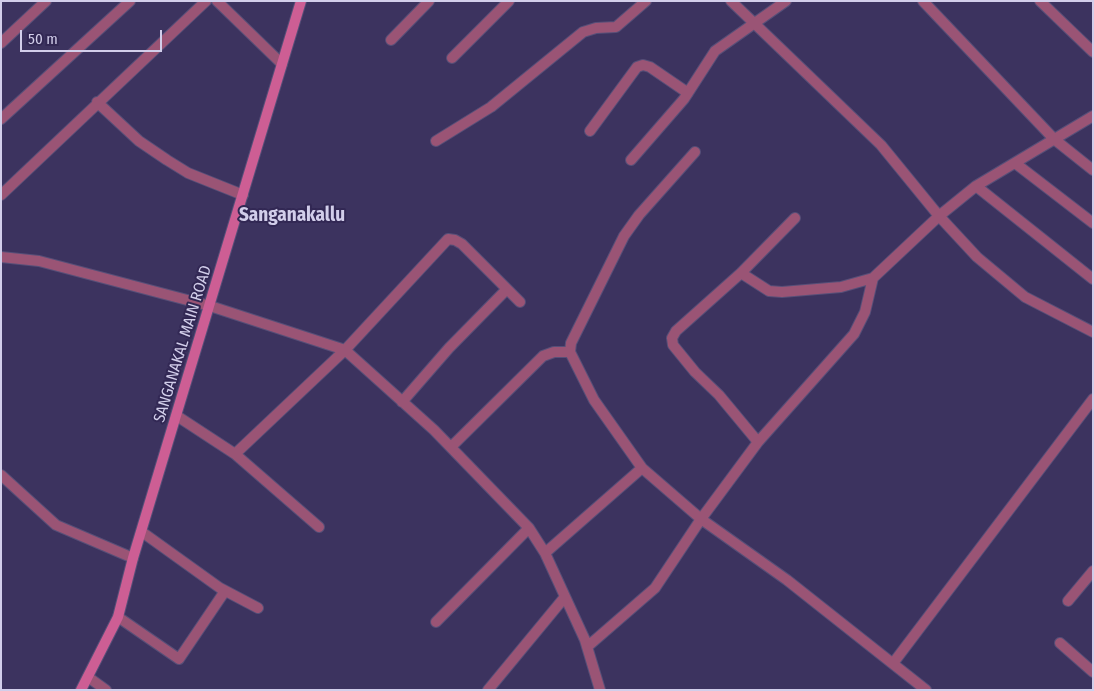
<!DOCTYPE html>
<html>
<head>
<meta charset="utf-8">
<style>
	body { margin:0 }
	#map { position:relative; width:1094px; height:691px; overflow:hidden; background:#3c335f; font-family:"Fira Sans Condensed",sans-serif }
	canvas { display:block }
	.frame { position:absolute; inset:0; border:2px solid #d2ceea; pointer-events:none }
	.scale { position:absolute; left:20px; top:30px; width:142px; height:22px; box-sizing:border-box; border:2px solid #d2ceea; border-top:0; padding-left:6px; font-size:15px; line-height:18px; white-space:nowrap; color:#d2ceea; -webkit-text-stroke:4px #322854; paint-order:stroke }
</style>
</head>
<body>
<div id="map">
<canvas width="1094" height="691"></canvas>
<div class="frame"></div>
<div class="scale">50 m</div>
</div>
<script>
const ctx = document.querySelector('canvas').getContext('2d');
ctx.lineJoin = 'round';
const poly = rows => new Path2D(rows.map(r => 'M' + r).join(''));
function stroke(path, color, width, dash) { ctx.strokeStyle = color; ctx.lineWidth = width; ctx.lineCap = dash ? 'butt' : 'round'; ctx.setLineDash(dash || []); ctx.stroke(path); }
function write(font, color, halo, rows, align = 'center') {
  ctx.font = font + ' "Fira Sans Condensed",sans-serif'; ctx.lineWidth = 4; ctx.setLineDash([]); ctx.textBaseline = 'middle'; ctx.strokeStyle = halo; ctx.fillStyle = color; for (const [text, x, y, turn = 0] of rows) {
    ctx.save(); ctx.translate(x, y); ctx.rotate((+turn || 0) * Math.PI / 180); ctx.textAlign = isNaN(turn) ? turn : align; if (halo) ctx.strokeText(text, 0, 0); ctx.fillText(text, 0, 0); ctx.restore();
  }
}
const street = poly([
	[217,1,282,64],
	[731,1,881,145,939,216,976,186,1093,116],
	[923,1,1054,139,1093,170],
	[1040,1,1093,52],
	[391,40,429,1],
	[1,43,46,1],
	[452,58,509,1],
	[97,102,139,141,167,160,188,173,243,195],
	[1,119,130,1],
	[590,131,637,67,643,65,650,67,688,93],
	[436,141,491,107,583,32,596,28,616,27,646,1],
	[631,160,684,99,715,51,786,1],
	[1015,163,1093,223],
	[976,186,1093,279],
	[1,195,206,1],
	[1,257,39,261,210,306,345,350,434,430,529,528,545,553,585,640,600,690],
	[741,273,769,291,782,292,841,287,873,278],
	[402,402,449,348,507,289],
	[177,416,235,454],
	[758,442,719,395,695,372,673,345,672,338,676,331,741,273,795,218],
	[451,447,543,356,554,352,570,352],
	[642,468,594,400,570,352,571,343,624,236,639,215,695,152],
	[1,475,56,525,133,558],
	[319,527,235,454,345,350,448,239,455,240,462,244,520,302],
	[142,532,220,588,258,608],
	[545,553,642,468,701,519,787,580,926,690],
	[1068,601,1093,571],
	[118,617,179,659,225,591],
	[436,622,529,528],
	[1060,643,1093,672],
	[587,647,655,588,701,519,758,442,854,334,865,312,873,278,939,216,977,257,1025,297,1093,332],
	[894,662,1093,399],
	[88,677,106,690],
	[488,690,564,598]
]);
const secondary = poly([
	[81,690,118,617,133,558,301,1]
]);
const streetNames = [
	["SANGANAKAL MAIN ROAD",183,344,-73]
];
const quarterNames = [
	["Sanganakallu",292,216]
];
stroke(street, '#574f78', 12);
stroke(secondary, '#574f78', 12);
stroke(street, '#9a5475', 10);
stroke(secondary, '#cd5e94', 10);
write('16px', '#d2ceea', '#322854', streetNames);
write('bold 19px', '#d2ceea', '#322854', quarterNames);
</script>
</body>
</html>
